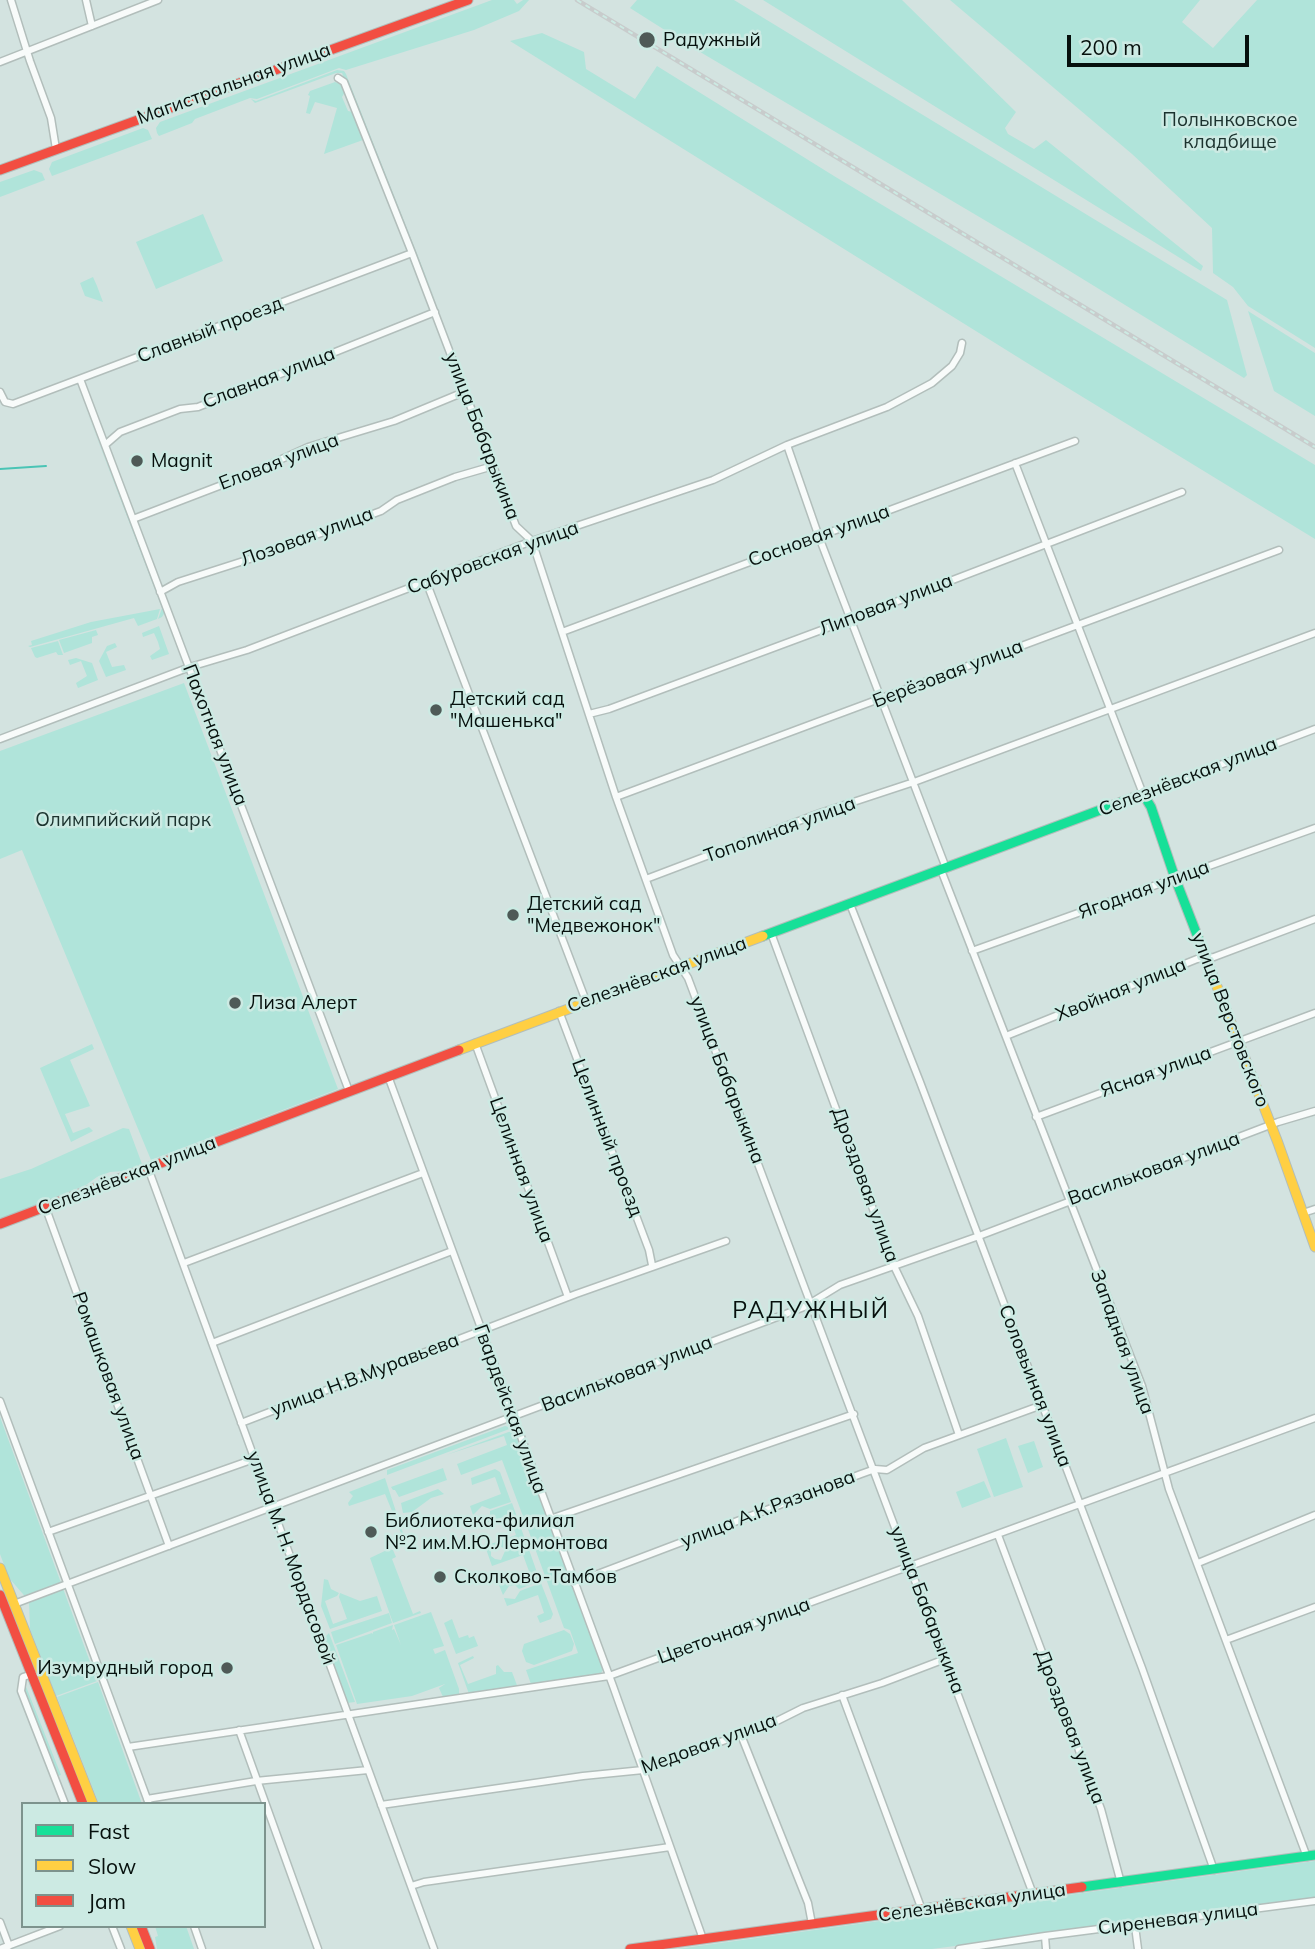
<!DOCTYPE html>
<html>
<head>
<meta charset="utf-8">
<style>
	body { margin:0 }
	#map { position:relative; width:1315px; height:1949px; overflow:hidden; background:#d3e3e0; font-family:Mulish,sans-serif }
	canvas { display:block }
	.legend { position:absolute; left:21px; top:1802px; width:245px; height:126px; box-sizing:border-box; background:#cceae3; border:2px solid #7d938d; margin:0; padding:9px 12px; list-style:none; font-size:21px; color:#06100d }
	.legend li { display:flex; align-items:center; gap:14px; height:35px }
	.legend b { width:35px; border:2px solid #7d938d }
	.scale { position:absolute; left:1067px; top:35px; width:182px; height:32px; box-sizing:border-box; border:4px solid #06100d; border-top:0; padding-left:9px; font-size:21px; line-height:24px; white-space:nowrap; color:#06100d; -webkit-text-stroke:5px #cceae3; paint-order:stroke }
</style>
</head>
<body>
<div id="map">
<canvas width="1315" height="1949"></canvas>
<ul class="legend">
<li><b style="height:9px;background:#16e098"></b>Fast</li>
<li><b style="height:9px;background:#ffcf43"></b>Slow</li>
<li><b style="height:9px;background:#f24e42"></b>Jam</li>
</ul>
<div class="scale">200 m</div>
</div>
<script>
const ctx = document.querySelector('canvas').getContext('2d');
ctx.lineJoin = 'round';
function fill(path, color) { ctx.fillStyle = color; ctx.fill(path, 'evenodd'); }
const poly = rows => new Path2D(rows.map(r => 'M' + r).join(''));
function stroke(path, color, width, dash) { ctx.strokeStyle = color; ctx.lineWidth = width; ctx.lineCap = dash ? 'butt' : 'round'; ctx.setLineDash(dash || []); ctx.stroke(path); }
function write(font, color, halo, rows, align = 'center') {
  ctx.font = font + ' Mulish,sans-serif'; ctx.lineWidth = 5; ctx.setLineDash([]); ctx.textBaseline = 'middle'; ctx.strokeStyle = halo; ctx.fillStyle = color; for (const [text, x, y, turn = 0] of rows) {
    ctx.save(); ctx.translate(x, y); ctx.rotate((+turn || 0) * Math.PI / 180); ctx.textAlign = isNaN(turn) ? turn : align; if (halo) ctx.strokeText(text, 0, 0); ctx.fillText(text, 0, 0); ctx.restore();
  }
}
const green = poly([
	[492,0,514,0,517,4,523,0,529,0,519,11,474,30,346,70,339,68,257,99,250,98,195,119,192,123,159,136,157,133,156,128,160,122],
	[637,0,734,0,1227,300,1247,375,1244,378,1042,254,690,46,630,8],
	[763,0,902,0,1016,112,1005,128,1008,134,1034,149,1046,140,1203,266,1201,271],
	[950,0,1200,0,1182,22,1213,48,1257,0,1315,0,1315,348,1248,306,1233,287,1213,273,1212,228,1132,154],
	[542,33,584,52,586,69,635,99,657,66,834,176,1315,465,1315,539,1032,366,510,41],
	[337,70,344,71,346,74,436,302,342,73,336,73,255,103,251,99,256,101],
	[335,82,342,85,345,92,342,97,348,111,353,112,363,140,324,154,337,108,315,102,310,114,306,113,310,96,308,95,310,91],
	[143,128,148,130,152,139,52,176,49,169,52,162],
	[34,170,42,173,45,180,0,197,0,182],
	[203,214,223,261,156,289,136,242],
	[93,277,97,286,103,302,85,296,80,283],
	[1248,311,1315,353,1315,416,1274,391],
	[84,404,165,612,162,617,158,619,162,608],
	[160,609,157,619,138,626,134,618,30,647,28,646,32,645,31,641,91,622],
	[159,626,169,654,152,660,150,656,160,649,158,642,154,633,143,637,142,633],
	[96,630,98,635,92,637,92,643,64,653,59,640],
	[58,641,63,655,58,655,56,652,37,658,35,657,31,648],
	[115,643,117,647,106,652,112,667,124,665,126,670,106,677,99,661,107,646],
	[76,658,92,663,98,680,78,688,76,683,87,676,81,661,70,665,68,660],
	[184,683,338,1089,151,1160,22,850,0,859,0,751],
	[92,1044,94,1049,70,1060,90,1106,65,1114,73,1133,89,1127,93,1131,71,1142,40,1068],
	[123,1128,129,1129,142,1164,124,1171,110,1172,97,1177,86,1185,0,1219,0,1179,31,1169],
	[0,1417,97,1681,56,1696,30,1629,29,1601,9,1578,0,1554],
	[505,1426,512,1428,387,1475,387,1470],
	[514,1430,603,1670,599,1676,532,1687,526,1670,578,1653,570,1630,564,1628,525,1521,533,1518,532,1516,524,1519,502,1460,461,1475,457,1464,507,1445,504,1436,446,1455],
	[1006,1438,1023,1487,994,1497,977,1449],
	[1034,1441,1043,1467,1028,1473,1018,1446],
	[443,1468,447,1480,399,1497,395,1490,393,1490,391,1487],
	[495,1469,500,1472,511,1502,490,1509,482,1506,473,1515,470,1506,501,1494,495,1477,472,1485,471,1478],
	[385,1478,403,1533,400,1539,401,1533,385,1494,349,1506,348,1503,353,1496,349,1492],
	[984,1481,991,1497,962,1508,956,1492],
	[438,1489,444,1494,431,1498,412,1512,403,1513,401,1503],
	[512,1503,526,1542,505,1549,500,1546,495,1546,491,1551,491,1556,495,1559,501,1560,505,1551,527,1544,540,1581,519,1589,515,1585,509,1586,503,1595,499,1585,530,1574,523,1555,492,1566,485,1546,516,1535,509,1515,478,1526,475,1519,487,1520,490,1517,490,1511],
	[389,1549,393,1550,396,1557,392,1559,413,1614,420,1611,421,1613,393,1623,370,1558],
	[324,1579,328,1580,331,1589,339,1593,337,1596,325,1601,333,1624,347,1619,339,1597,340,1593,360,1601,377,1596,382,1611,330,1629,321,1606],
	[541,1583,553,1614,551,1619,540,1623,537,1616,544,1613,538,1595,507,1606,504,1598,515,1599,520,1591],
	[431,1612,444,1646,433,1649,435,1654,445,1650,459,1689,459,1695,443,1697,439,1688,445,1684,412,1696,357,1704,336,1645,372,1633,373,1634,373,1632,393,1625,392,1630,394,1629,401,1645,394,1625],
	[389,1613,392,1623,335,1644,331,1632],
	[452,1619,459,1638,468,1635,469,1638,474,1636,478,1646,456,1654,444,1623],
	[564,1630,570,1634,574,1644,572,1651,534,1665,526,1662,522,1651,524,1644],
	[329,1633,355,1702,347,1703,323,1639],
	[473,1656,474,1658,460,1665,468,1684,496,1674,496,1666,498,1665,504,1672,512,1672,518,1688,469,1694,458,1663],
	[98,1682,142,1804,99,1804,57,1697],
	[25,1684,61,1775,58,1776,29,1704,23,1687],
	[1315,1861,1315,1899,932,1949,677,1949],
	[155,1926,186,1926,194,1949,157,1949,155,1937,158,1936]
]);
const stream = poly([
	[0,469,46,466]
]);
const street = poly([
	[11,0,30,61,51,118,56,149],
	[86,0,92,26],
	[0,62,158,0],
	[338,78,344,82,412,253,516,526,532,541,616,797,673,955,688,978,1033,1894],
	[80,379,349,1091],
	[0,392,5,402,13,404,412,253],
	[105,445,120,432,180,409,198,407,435,312],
	[787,445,819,537,946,868],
	[1015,463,1143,794,1315,729],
	[133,519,240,478,308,447,394,421,464,392],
	[426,581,586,1001],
	[160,592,178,582,256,557,381,511,397,500,455,477,493,466],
	[562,632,1075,441],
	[589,714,609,709,851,619,1182,492],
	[0,739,190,667,247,650,532,541,713,480,787,445,887,407,932,383,952,366,960,353,962,343],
	[616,797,1279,550],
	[941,870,1142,1386,1169,1489,1307,1857],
	[646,879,820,813,914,782,1315,633],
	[850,904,920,1082,1142,1668,1214,1870],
	[771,933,894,1266,918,1316,959,1435],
	[972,951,1315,828],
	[559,1011,649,1250,652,1265],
	[1006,1036,1197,959,1214,957,1315,919],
	[475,1043,568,1297],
	[388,1076,613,1686,703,1939],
	[1036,1117,1315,1013],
	[148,1168,434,1949],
	[45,1206,169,1546],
	[1303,1213,1315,1209],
	[184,1263,423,1173],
	[212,1343,452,1251],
	[0,1401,149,1804],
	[241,1423,576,1294,726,1241],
	[550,1519,854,1414],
	[48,1532,254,1459],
	[998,1535,1101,1809,1121,1883],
	[1198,1563,1315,1515],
	[574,1583,861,1474,875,1469,887,1470,924,1448,1042,1405],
	[14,1604,804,1307,840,1285,979,1236,1278,1122,1315,1111],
	[1226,1640,1315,1607],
	[33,1674,23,1677,21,1691,65,1804],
	[842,1695,922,1910],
	[239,1730,318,1949],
	[741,1735,808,1903,812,1924],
	[128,1747,609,1676,1315,1418],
	[147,1799,256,1781,368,1770],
	[381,1805,583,1776,643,1770,775,1722,803,1708,882,1683,945,1659],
	[411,1886,424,1882,670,1847],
	[0,1922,9,1946],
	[112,1926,121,1949],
	[194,1926,202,1949],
	[1135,1926,1138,1949],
	[1045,1936,1046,1949],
	[0,1949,60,1926],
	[959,1949,1045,1936,1315,1901]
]);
const fast = poly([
	[763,936,1143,794,1151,807,1175,878,1216,984],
	[1082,1887,1315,1855]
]);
const slow = poly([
	[1216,984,1278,1143,1315,1247],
	[459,1050,763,936],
	[0,1568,93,1804],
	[131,1926,140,1949]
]);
const jam = poly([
	[0,170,468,0],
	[0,1224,459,1050],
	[0,1595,83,1804],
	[141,1926,150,1949],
	[630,1949,1082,1887]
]);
const rail = poly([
	[577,0,1315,447]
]);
const markers = [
	[647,40,9,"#4e5a57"],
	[137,461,7,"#4e5a57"],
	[436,710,7,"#4e5a57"],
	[513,915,7,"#4e5a57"],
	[235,1003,7,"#4e5a57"],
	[371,1532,7,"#4e5a57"],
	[440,1577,7,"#4e5a57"],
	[227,1668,7,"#4e5a57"]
];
const poiNames = [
	["Радужный",663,40],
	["Magnit",151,461],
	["Детский сад",450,699],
	["\"Машенька\"",450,721],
	["Детский сад",527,904],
	["\"Медвежонок\"",527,926],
	["Лиза Алерт",249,1003],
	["Библиотека-филиал",385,1521],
	["№2 им.М.Ю.Лермонтова",385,1543],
	["Сколково-Тамбов",454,1577],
	["Изумрудный город",213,1668,"right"]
];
const streetNames = [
	["Магистральная улица",234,84,-20],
	["Славный проезд",210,330,-21],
	["Славная улица",269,378,-21],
	["улица Бабарыкина",482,436,69],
	["Еловая улица",279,462,-21],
	["Сосновая улица",819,536,-20],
	["Лозовая улица",307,537,-20],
	["Сабуровская улица",493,558,-20],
	["Липовая улица",886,605,-21],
	["Берёзовая улица",948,674,-21],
	["Пахотная улица",215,735,69],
	["Селезнёвская улица",1188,777,-21],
	["Тополиная улица",780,830,-20],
	["Ягодная улица",1144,890,-20],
	["Селезнёвская улица",657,975,-20],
	["Хвойная улица",1121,990,-22],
	["улица Верстовского",1230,1020,69],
	["Ясная улица",1156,1072,-20],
	["улица Бабарыкина",727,1080,69],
	["Целинный проезд",607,1138,69],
	["Васильковая улица",1154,1169,-20],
	["Целинная улица",521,1170,70],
	["Селезнёвская улица",127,1176,-21],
	["Дроздовая улица",865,1185,70],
	["Западная улица",1122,1342,70],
	["Васильковая улица",627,1374,-21],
	["улица Н.В.Муравьева",365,1375,-21],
	["Ромашковая улица",108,1376,70],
	["Соловьиная улица",1035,1386,69],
	["Гвардейская улица",510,1409,70],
	["улица А.К.Рязанова",768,1509,-21],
	["улица М. Н. Мордасовой",291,1558,70],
	["улица Бабарыкина",927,1610,69],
	["Цветочная улица",734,1631,-20],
	["Дроздовая улица",1070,1727,69],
	["Медовая улица",709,1744,-20],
	["Селезнёвская улица",972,1903,-8],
	["Сиреневая улица",1178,1919,-7]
];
const parkNames = [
	["Полынковское",1230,120],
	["кладбище",1230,142],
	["Олимпийский парк",123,820]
];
const quarterNames = [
	["РАДУЖНЫЙ",811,1311]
];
fill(green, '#b0e4da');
stroke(stream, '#4ac4b5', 2);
stroke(street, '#b2bebb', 9);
stroke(fast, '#b2bebb', 11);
stroke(slow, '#b2bebb', 11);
stroke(jam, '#b2bebb', 11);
stroke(street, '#f8fbfa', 6);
stroke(fast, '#16e098', 9);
stroke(slow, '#ffcf43', 9);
stroke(jam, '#f24e42', 9);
stroke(rail, '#c8cccc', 4.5);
stroke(rail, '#cceae3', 2, [5]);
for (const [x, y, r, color] of markers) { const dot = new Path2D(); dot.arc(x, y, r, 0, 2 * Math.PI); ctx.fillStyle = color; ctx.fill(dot); stroke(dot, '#cceae3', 2.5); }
write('19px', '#06100d', '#cceae3', poiNames, 'left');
write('19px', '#06100d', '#cceae3', streetNames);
write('19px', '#1b322e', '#cceae3', parkNames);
ctx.letterSpacing = '2px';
write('23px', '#06100d', '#cceae3', quarterNames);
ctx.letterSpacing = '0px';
</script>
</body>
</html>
